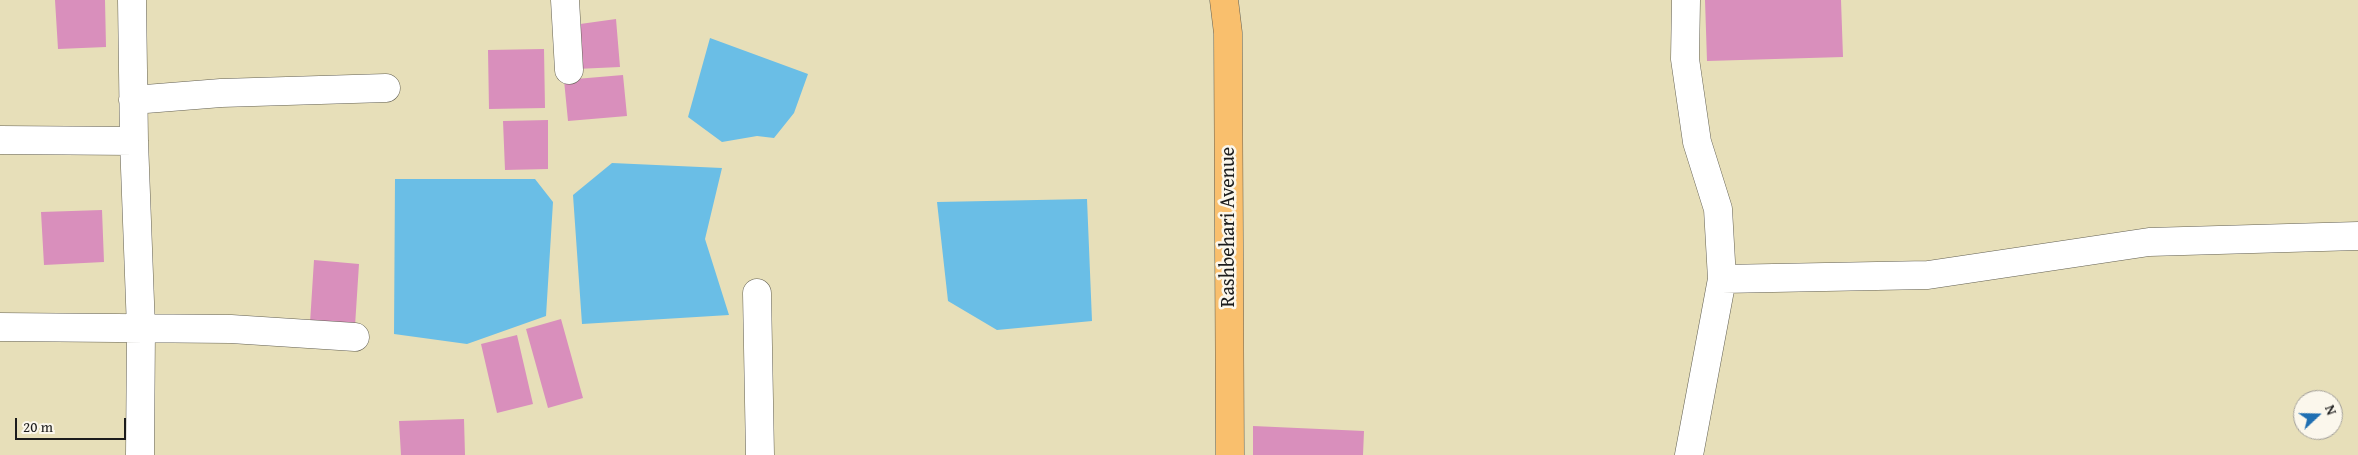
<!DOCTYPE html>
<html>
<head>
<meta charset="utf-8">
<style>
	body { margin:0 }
	#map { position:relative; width:2358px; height:455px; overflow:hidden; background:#e7dfb9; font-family:"Gentium Book Plus",serif }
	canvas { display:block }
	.north { position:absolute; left:2293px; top:390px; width:50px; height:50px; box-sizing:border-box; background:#fbf7ec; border:1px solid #a29f99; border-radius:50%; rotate:69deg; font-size:14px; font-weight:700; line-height:20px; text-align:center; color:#1c1c1c }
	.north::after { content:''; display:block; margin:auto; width:18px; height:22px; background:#1f6fb2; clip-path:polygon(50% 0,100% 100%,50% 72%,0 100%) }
	.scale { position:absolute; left:15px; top:418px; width:111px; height:22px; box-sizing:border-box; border:2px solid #1c1c1c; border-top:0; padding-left:6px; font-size:15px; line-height:18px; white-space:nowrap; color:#1c1c1c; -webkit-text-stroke:4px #fbf7ec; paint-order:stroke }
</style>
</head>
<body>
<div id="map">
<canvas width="2358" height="455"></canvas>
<div class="north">N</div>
<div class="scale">20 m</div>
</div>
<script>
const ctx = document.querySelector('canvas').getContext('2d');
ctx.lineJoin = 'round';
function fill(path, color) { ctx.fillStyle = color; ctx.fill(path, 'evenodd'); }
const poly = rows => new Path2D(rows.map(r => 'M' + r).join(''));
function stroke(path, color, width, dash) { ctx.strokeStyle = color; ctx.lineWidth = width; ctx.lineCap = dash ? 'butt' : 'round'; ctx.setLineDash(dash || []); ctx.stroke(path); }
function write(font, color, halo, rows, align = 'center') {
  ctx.font = font + ' "Gentium Book Plus",serif'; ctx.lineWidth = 5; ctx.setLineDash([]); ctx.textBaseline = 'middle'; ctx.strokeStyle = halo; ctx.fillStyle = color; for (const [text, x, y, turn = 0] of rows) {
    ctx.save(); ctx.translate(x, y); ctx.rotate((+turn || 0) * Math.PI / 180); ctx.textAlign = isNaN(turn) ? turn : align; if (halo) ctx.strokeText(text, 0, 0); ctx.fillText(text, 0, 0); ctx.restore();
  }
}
const water = poly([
	[710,38,808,74,794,113,774,138,757,136,722,142,688,117],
	[612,163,722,168,705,239,729,315,582,324,573,195],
	[395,179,535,179,553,202,546,316,467,344,394,334],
	[1087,199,1092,321,997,330,948,301,937,202]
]);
const building = poly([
	[55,0,105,0,106,47,58,49],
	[1705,0,1841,0,1843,57,1707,61],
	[616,19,620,67,576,69,573,25],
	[544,49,545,108,489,109,488,50],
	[623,75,627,116,568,121,564,80],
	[548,120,548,169,505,170,503,121],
	[102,210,104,262,44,265,41,212],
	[314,260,359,264,355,326,310,323],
	[561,319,583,398,548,408,526,329],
	[517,335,533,404,497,413,481,344],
	[464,419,465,455,401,455,399,421],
	[1253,426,1364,431,1363,455,1253,455]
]);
const minor = poly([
	[132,0,134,141,141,329,140,455],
	[565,0,569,70],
	[1686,0,1685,59,1697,142,1718,209,1722,279,1689,455],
	[133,100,221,93,386,88],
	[0,140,134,141],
	[1722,279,1928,275,2149,242,2358,236],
	[757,293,760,455],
	[0,327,231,329,355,337]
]);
const major = poly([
	[1224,0,1228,33,1230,455]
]);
const streetNames = [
	["Rashbehari Avenue",1229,227,-90]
];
fill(water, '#6abee6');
fill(building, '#d98fbc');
stroke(minor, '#636053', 29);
stroke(major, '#636053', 29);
stroke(minor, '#fff', 28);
stroke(major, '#f9bf6d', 28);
write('20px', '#1c1c1c', '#fbf7ec', streetNames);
</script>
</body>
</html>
